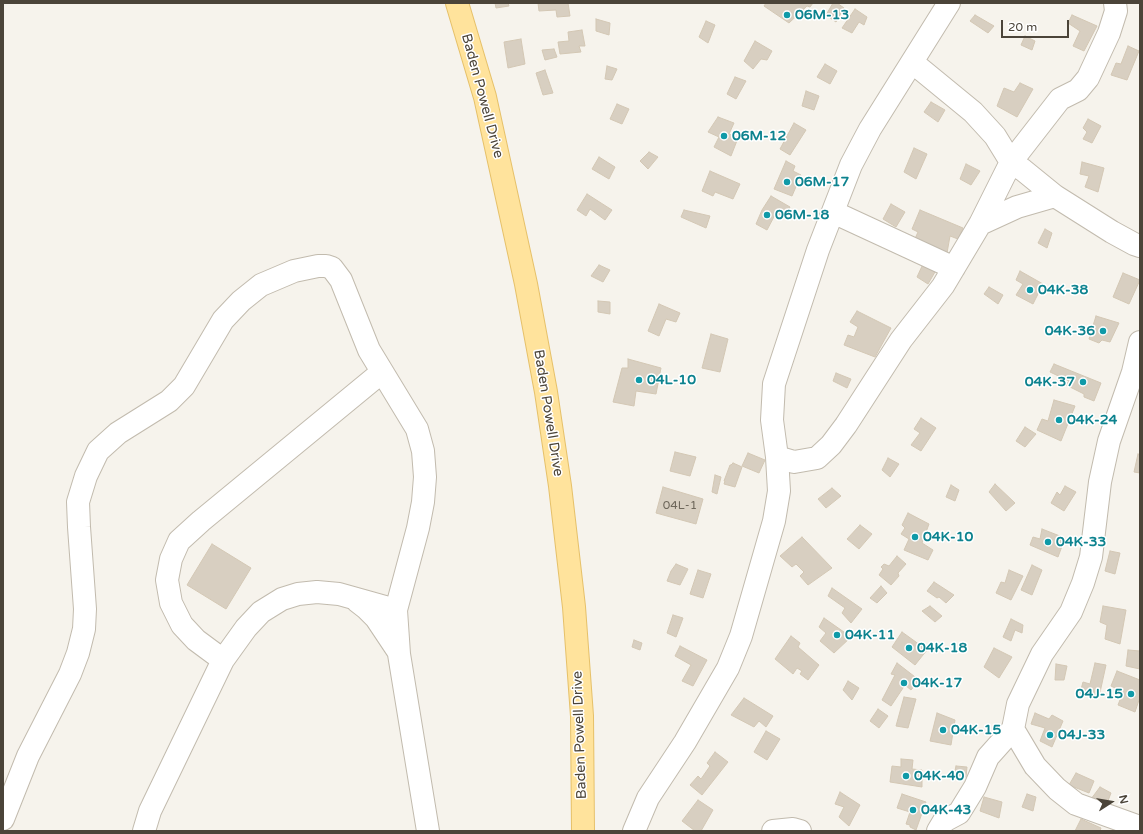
<!DOCTYPE html>
<html>
<head>
<meta charset="utf-8">
<style>
	body { margin:0 }
	#map { position:relative; width:1143px; height:834px; overflow:hidden; background:#f6f3ec; font-family:"Varela Round",sans-serif }
	canvas { display:block }
	.frame { position:absolute; inset:0; border:4px solid #4b4439; pointer-events:none }
	.north { position:absolute; left:1091px; top:782px; width:40px; height:40px; -webkit-text-stroke:3px #fff; paint-order:stroke; rotate:78deg; font-size:11px; font-weight:700; line-height:16px; text-align:center; color:#4b4439 }
	.north::after { content:''; display:block; margin:auto; width:14px; height:18px; background:#4b4439; clip-path:polygon(50% 0,100% 100%,50% 72%,0 100%) }
	.scale { position:absolute; left:1001px; top:20px; width:68px; height:18px; box-sizing:border-box; border:2px solid #4b4439; border-top:0; padding-left:5px; font-size:12px; line-height:14px; white-space:nowrap; color:#4b4439; -webkit-text-stroke:3px #fff; paint-order:stroke }
</style>
</head>
<body>
<div id="map">
<canvas width="1143" height="834"></canvas>
<div class="frame"></div>
<div class="north">N</div>
<div class="scale">20 m</div>
</div>
<script>
const ctx = document.querySelector('canvas').getContext('2d');
ctx.lineJoin = 'round';
function fill(path, color) { ctx.fillStyle = color; ctx.fill(path, 'evenodd'); }
const poly = rows => new Path2D(rows.map(r => 'M' + r).join(''));
function stroke(path, color, width, dash) { ctx.strokeStyle = color; ctx.lineWidth = width; ctx.lineCap = dash ? 'butt' : 'round'; ctx.setLineDash(dash || []); ctx.stroke(path); }
function write(font, color, halo, rows, align = 'center') {
  ctx.font = font + ' "Varela Round",sans-serif'; ctx.lineWidth = 3; ctx.setLineDash([]); ctx.textBaseline = 'middle'; ctx.strokeStyle = halo; ctx.fillStyle = color; for (const [text, x, y, turn = 0] of rows) {
    ctx.save(); ctx.translate(x, y); ctx.rotate((+turn || 0) * Math.PI / 180); ctx.textAlign = isNaN(turn) ? turn : align; if (halo) ctx.strokeText(text, 0, 0); ctx.fillText(text, 0, 0); ctx.restore();
  }
}
const building = poly([
	[495,3,508,3,509,6,496,8,495,3],
	[538,3,568,3,570,16,557,17,556,10,539,11,538,3],
	[766,3,813,3,810,7,807,6,789,23,764,6,766,3],
	[833,3,837,3,844,8,836,22,826,15,833,3],
	[855,9,867,17,864,25,859,22,852,33,842,28,855,9],
	[975,15,994,26,988,33,970,21,975,15],
	[1072,15,1097,26,1084,51,1073,46,1080,31,1068,23,1072,15],
	[596,19,610,23,609,35,596,31,596,19],
	[706,21,715,25,708,43,699,37,706,21],
	[582,30,585,46,579,46,581,52,560,54,558,42,569,41,568,32,582,30],
	[1025,36,1035,41,1032,50,1021,45,1025,36],
	[521,39,525,64,508,68,504,42,521,39],
	[755,41,772,51,767,60,761,59,753,69,744,61,755,41],
	[1128,46,1139,51,1127,80,1111,75,1116,63,1121,64,1128,46],
	[554,49,557,57,545,60,542,50,554,49],
	[825,64,837,71,830,84,817,77,825,64],
	[607,66,617,69,612,80,605,79,607,66],
	[545,70,553,93,543,95,536,73,545,70],
	[735,77,746,81,736,99,727,94,735,77],
	[1020,83,1033,89,1017,117,997,106,1004,88,1014,92,1020,83],
	[806,91,819,96,814,110,802,106,806,91],
	[931,102,945,110,938,122,924,112,931,102],
	[617,104,629,109,622,124,610,119,617,104],
	[718,117,734,123,729,134,738,138,731,156,714,147,719,137,708,132,718,117],
	[1088,119,1101,126,1092,143,1083,139,1087,132,1083,128,1088,119],
	[794,123,806,130,790,155,780,149,794,123],
	[914,148,927,154,916,179,904,172,914,148],
	[649,152,658,157,648,169,640,161,649,152],
	[599,157,615,167,609,179,592,169,599,157],
	[786,161,795,166,793,171,801,175,792,196,774,189,786,161],
	[1082,162,1104,168,1098,192,1085,187,1089,176,1080,174,1082,162],
	[966,164,980,171,971,185,960,179,966,164],
	[710,171,740,184,733,199,715,192,713,196,702,191,710,171],
	[587,194,612,210,605,220,590,209,586,216,577,210,587,194],
	[771,196,790,207,785,217,776,213,767,230,756,224,762,210,771,196],
	[891,204,905,212,896,227,883,219,891,204],
	[684,210,710,216,706,228,681,217,684,210],
	[920,210,963,228,958,239,950,236,947,253,913,243,918,232,912,229,920,210],
	[1045,229,1052,233,1047,248,1038,243,1045,229],
	[923,264,935,272,928,284,917,277,923,264],
	[599,265,610,270,603,282,591,276,599,265],
	[1020,271,1043,284,1033,304,1016,295,1023,284,1016,280,1020,271],
	[1123,273,1140,280,1129,304,1113,297,1123,273],
	[989,287,1003,295,998,304,984,294,989,287],
	[598,301,610,302,610,314,598,312,598,301],
	[659,304,680,313,676,322,666,319,659,336,648,331,659,304],
	[857,311,891,328,875,357,844,345,848,335,854,337,858,327,850,322,857,311],
	[1096,316,1119,323,1110,342,1102,340,1099,343,1089,339,1096,316],
	[711,334,728,339,720,372,702,368,711,334],
	[628,359,661,368,656,394,636,391,634,406,613,402,622,368,628,368,628,359],
	[1054,364,1101,383,1094,401,1084,397,1084,394,1066,385,1069,381,1050,372,1054,364],
	[836,373,851,379,847,388,833,381,836,373],
	[1054,400,1075,406,1061,441,1037,430,1042,419,1048,421,1054,400],
	[921,418,936,428,921,451,911,445,920,433,914,429,921,418],
	[1025,427,1036,434,1025,447,1016,441,1025,427],
	[675,452,696,457,690,476,670,471,675,452],
	[748,453,765,460,759,473,742,466,748,453],
	[1138,454,1140,455,1140,473,1134,472,1138,454],
	[888,458,899,464,890,477,882,470,888,458],
	[733,463,742,467,735,487,724,484,725,481,724,481,730,465,731,465,733,463],
	[715,475,721,477,717,494,712,492,715,475],
	[995,484,1015,503,1006,511,989,492,995,484],
	[951,485,959,490,955,501,946,497,951,485],
	[1065,486,1076,492,1064,511,1051,503,1057,492,1060,495,1065,486],
	[663,487,703,499,696,524,656,513,663,487],
	[832,488,841,496,826,508,818,499,832,488],
	[908,513,929,524,922,543,933,550,928,560,904,550,909,539,901,534,905,528,902,525,908,513],
	[860,525,872,534,859,549,847,539,860,525],
	[1042,529,1065,538,1058,557,1030,545,1033,537,1040,539,1042,529],
	[802,537,832,568,808,585,800,576,804,572,796,564,792,567,780,556,802,537],
	[212,544,251,568,226,609,187,585,212,544],
	[1110,551,1120,553,1115,574,1105,571,1110,551],
	[897,556,906,564,898,573,899,576,891,585,879,575,883,569,881,567,884,564,889,566,897,556],
	[676,564,688,569,680,585,667,581,671,571,676,564],
	[1032,565,1042,570,1032,595,1021,590,1032,565],
	[698,570,711,574,703,598,690,594,698,570],
	[1009,570,1023,576,1011,600,996,593,1001,582,1005,583,1009,570],
	[934,582,954,595,946,603,939,597,937,598,927,591,934,582],
	[881,586,887,593,877,603,870,598,881,586],
	[832,588,862,609,851,623,842,613,845,608,828,596,832,588],
	[930,606,942,616,935,622,922,611,930,606],
	[1103,606,1126,610,1120,644,1105,639,1107,625,1100,622,1103,606],
	[673,615,683,618,676,637,667,633,673,615],
	[824,618,851,637,834,653,820,641,826,633,819,627,824,618],
	[1011,619,1023,625,1022,633,1015,630,1011,641,1003,637,1011,619],
	[902,632,927,650,915,665,892,647,902,632],
	[791,636,800,643,798,647,819,665,808,680,800,674,802,671,797,668,793,674,775,659,791,636],
	[634,640,642,643,640,650,632,647,634,640],
	[680,646,707,660,693,686,682,681,691,665,675,656,680,646],
	[994,648,1012,657,999,678,984,667,994,648],
	[1128,650,1140,651,1140,669,1126,666,1128,650],
	[897,663,919,680,911,690,905,685,891,706,882,700,895,675,891,674,897,663],
	[1095,663,1106,665,1099,697,1080,693,1083,682,1090,684,1095,663],
	[1056,664,1067,666,1064,680,1055,680,1056,664],
	[1117,671,1140,680,1140,697,1135,712,1118,705,1123,692,1111,686,1117,671],
	[848,681,859,688,852,700,843,690,848,681],
	[904,697,916,699,908,728,896,726,904,697],
	[744,698,773,716,766,727,759,721,754,727,731,715,744,698],
	[878,709,888,716,879,728,870,721,878,709],
	[937,713,955,720,951,745,930,741,937,713],
	[1035,713,1049,719,1052,715,1063,721,1052,747,1040,741,1045,728,1031,724,1035,713],
	[766,731,780,739,767,760,754,752,766,731],
	[715,752,728,762,702,795,690,785,698,776,701,779,710,766,707,763,715,752],
	[901,759,913,760,912,769,922,770,922,787,890,782,892,766,901,767,901,759],
	[956,766,967,767,966,777,954,775,956,766],
	[1076,773,1094,781,1089,793,1069,785,1076,773],
	[1100,787,1111,793,1106,806,1091,799,1100,787],
	[840,792,860,805,849,826,839,817,844,807,835,804,840,792],
	[902,794,926,802,916,830,910,827,910,825,906,824,910,812,897,808,902,794],
	[1027,794,1036,797,1033,811,1022,807,1027,794],
	[984,797,1002,802,999,818,980,811,984,797],
	[698,800,713,810,701,831,695,831,682,821,698,800],
	[1081,819,1101,828,1100,831,1075,831,1081,819]
]);
const minor = poly([
	[912,62,973,112,995,136,1011,162,1023,170,1055,196,1112,232,1134,244,1140,246],
	[833,212,954,268],
	[980,224,1017,207,1055,196],
	[777,457,794,462,817,458,831,445,846,425,901,340,943,286,980,224,1011,162,1060,99,1078,90,1088,78,1109,33,1116,11,1115,3],
	[357,601,366,608,376,618,398,651],
	[223,660,196,640,182,625,171,603,167,580,171,559,179,541,201,521,382,372],
	[1013,729,1035,766,1057,789,1076,804,1137,826],
	[3,819,28,756,70,674,78,653,84,629,85,609,79,527,78,502,86,476,98,451,118,433,169,401,184,386,223,320,241,301,261,285,294,271,318,266,326,266,332,268,341,280,369,350,417,429,423,451,425,477,423,502,418,528,396,610,399,654,428,831],
	[144,831,150,811,223,660,246,628,261,612,282,599,298,594,317,592,339,594,396,610],
	[634,831,648,798,685,742,728,668,741,636,774,521,779,491,777,457,772,420,774,384,818,250,851,165,870,129,949,3],
	[773,831,793,829,800,831],
	[938,831,944,821,959,813,975,787,988,757,1013,729,1018,704,1042,654,1071,612,1083,583,1091,557,1100,482,1109,441,1133,372,1140,342]
]);
const major = poly([
	[457,3,485,97,526,284,546,392,560,486,574,607,582,716,583,831]
]);
const markers = [
	[787,15,4,"#0f9aa8"],
	[724,136,4,"#0f9aa8"],
	[787,182,4,"#0f9aa8"],
	[767,215,4,"#0f9aa8"],
	[1030,290,4,"#0f9aa8"],
	[1103,331,4,"#0f9aa8"],
	[639,380,4,"#0f9aa8"],
	[1083,382,4,"#0f9aa8"],
	[1059,420,4,"#0f9aa8"],
	[915,537,4,"#0f9aa8"],
	[1048,542,4,"#0f9aa8"],
	[837,635,4,"#0f9aa8"],
	[909,648,4,"#0f9aa8"],
	[904,683,4,"#0f9aa8"],
	[1131,694,4,"#0f9aa8"],
	[943,730,4,"#0f9aa8"],
	[1050,735,4,"#0f9aa8"],
	[906,776,4,"#0f9aa8"],
	[913,810,4,"#0f9aa8"]
];
const numberNames = [
	["04L-1",680,506]
];
const cultureNames = [
	["06M-13",795,15],
	["06M-12",732,136],
	["06M-17",795,182],
	["06M-18",775,215],
	["04K-38",1038,290],
	["04K-36",1095,331,"right"],
	["04L-10",647,380],
	["04K-37",1075,382,"right"],
	["04K-24",1067,420],
	["04K-10",923,537],
	["04K-33",1056,542],
	["04K-11",845,635],
	["04K-18",917,648],
	["04K-17",912,683],
	["04J-15",1123,694,"right"],
	["04K-15",951,730],
	["04J-33",1058,735],
	["04K-40",914,776],
	["04K-43",921,810]
];
const streetNames = [
	["Baden Powell Drive",482,96,75],
	["Baden Powell Drive",548,413,81],
	["Baden Powell Drive",580,735,-92]
];
fill(building, '#d8cfc1');
stroke(building, '#d3c7b4', 1);
stroke(minor, '#c2bbae', 24);
stroke(major, '#e6c16a', 24);
stroke(minor, '#fff', 22);
stroke(major, '#ffe39c', 22);
for (const [x, y, r, color] of markers) { const dot = new Path2D(); dot.arc(x, y, r, 0, 2 * Math.PI); ctx.fillStyle = color; ctx.fill(dot); stroke(dot, '#fff', 1.5); }
write('12px', '#6e675b', null, numberNames);
write('bold 14px', '#0d838f', '#fff', cultureNames, 'left');
write('14px', '#4b4439', '#fff', streetNames);
</script>
</body>
</html>
